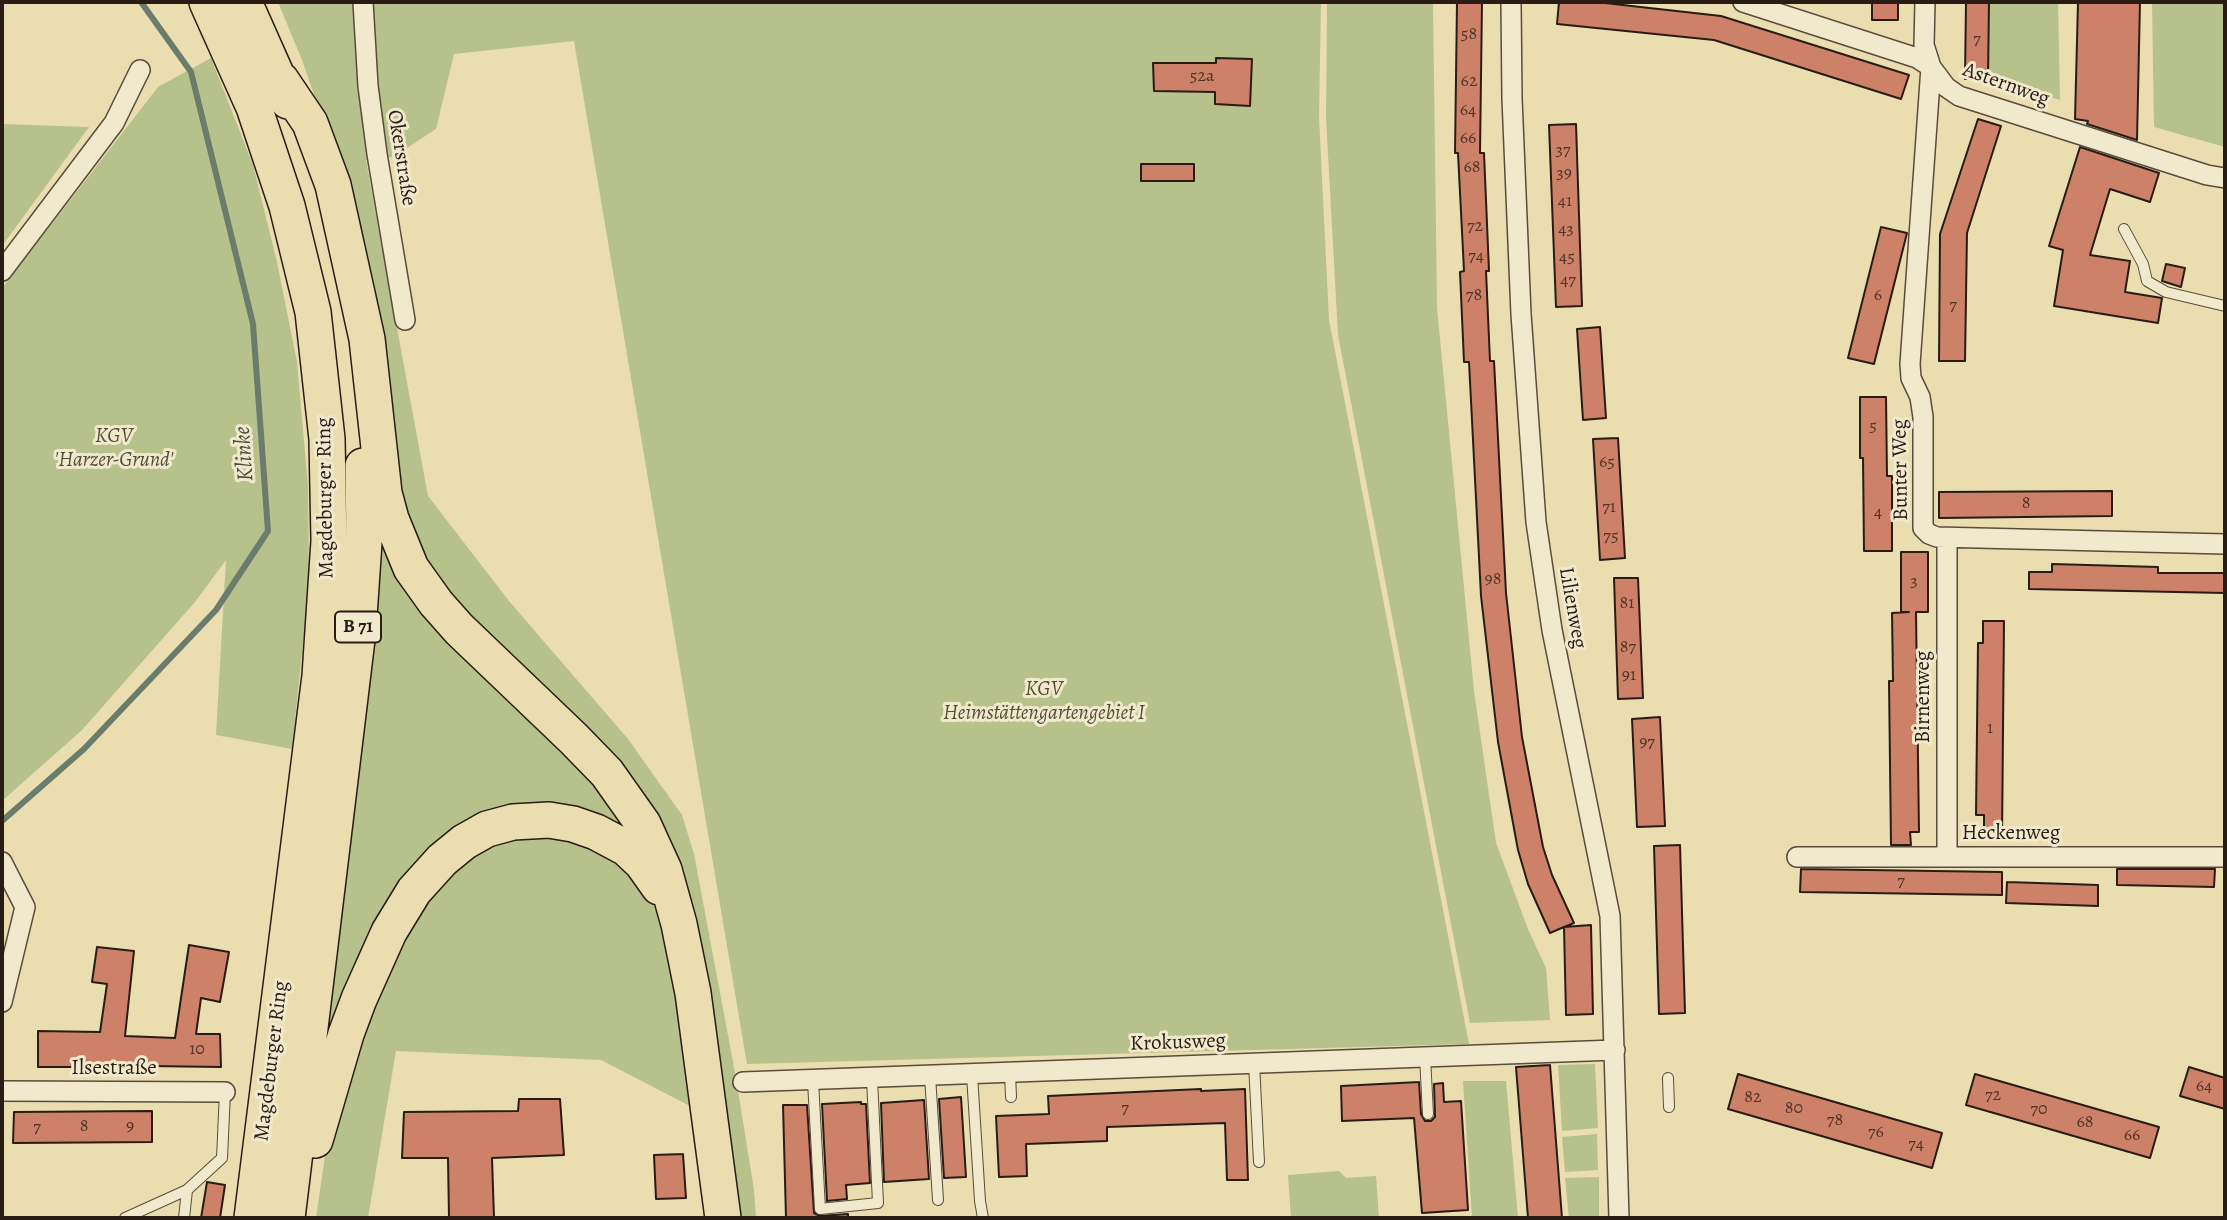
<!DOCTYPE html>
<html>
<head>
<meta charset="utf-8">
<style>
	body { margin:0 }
	#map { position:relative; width:2227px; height:1220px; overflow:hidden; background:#eaddb0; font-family:Alegreya,serif }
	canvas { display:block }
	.frame { position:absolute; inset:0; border:4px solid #281c15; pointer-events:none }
</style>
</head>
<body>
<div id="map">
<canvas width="2227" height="1220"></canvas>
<div class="frame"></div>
</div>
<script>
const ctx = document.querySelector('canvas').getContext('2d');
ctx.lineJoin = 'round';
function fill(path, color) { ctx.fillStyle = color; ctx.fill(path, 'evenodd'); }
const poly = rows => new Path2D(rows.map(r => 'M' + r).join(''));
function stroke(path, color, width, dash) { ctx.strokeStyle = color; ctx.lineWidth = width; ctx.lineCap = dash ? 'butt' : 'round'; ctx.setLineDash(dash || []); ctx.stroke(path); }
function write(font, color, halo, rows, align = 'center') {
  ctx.font = font + ' Alegreya,serif'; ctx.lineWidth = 6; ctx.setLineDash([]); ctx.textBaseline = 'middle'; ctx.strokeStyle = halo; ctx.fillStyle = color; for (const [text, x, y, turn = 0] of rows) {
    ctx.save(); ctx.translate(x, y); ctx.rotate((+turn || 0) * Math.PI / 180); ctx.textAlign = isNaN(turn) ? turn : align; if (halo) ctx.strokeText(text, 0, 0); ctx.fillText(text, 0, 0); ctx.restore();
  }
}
const green = poly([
	[278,2,1321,2,1319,117,1329,320,1469,1044,747,1064,574,41,454,54,436,129,393,157,366,160,428,496,509,601,628,739,682,815,694,854,736,1078,754,1190,756,1218,742,1218,708,1017,632,782,607,746,446,591,420,557,402,507,329,138,302,60],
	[1327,2,1433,2,1437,308,1474,691,1496,843,1528,929,1546,968,1550,1020,1470,1023,1338,335,1326,118],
	[1989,2,2058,2,2060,100,1988,79],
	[2152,2,2225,2,2225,147,2154,127],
	[211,58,253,165,277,262,297,362,308,486,309,585,292,749,216,735,226,560,195,602,82,730,2,801,2,288,158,87],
	[2,124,89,127,2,246],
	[376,526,564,746,639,838,468,827,320,1088],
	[554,833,612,855,646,890,655,904,667,930,686,1048,690,1106,601,1060,396,1051,368,1218,316,1218,329,1128,392,957,438,882,499,838],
	[1595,1064,1598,1128,1562,1131,1558,1065],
	[1463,1081,1506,1081,1518,1218,1472,1218],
	[1597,1134,1598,1170,1565,1172,1562,1137],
	[1339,1171,1346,1178,1376,1176,1379,1218,1291,1218,1288,1175],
	[1599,1177,1599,1218,1569,1218,1565,1178]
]);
const stream = poly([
	[2,821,84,749,216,610,268,531,253,324,191,72,141,2]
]);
const building = poly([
	[1457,2,1482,2,1480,153,1484,153,1489,271,1486,271,1490,361,1494,361,1506,593,1522,737,1543,847,1552,875,1574,923,1564,927,1591,925,1593,1014,1566,1015,1564,927,1550,933,1528,884,1518,850,1498,742,1481,596,1469,362,1464,362,1460,272,1464,271,1458,153,1455,153,1457,2],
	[1559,2,1596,2,1721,16,1909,75,1901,99,1714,40,1557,24,1559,2],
	[1872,2,1898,2,1898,20,1872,20,1872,2],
	[1966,2,1989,2,1988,79,1965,79,1966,2],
	[2078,2,2140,2,2137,140,2087,124,2088,121,2075,119,2078,2],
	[1216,58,1252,59,1250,106,1215,104,1215,92,1154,91,1153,63,1216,63,1216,58],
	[1978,119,2001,126,1967,233,1965,361,1939,361,1940,234,1978,119],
	[1576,124,1582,306,1556,307,1549,125,1576,124],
	[2080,147,2159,173,2150,202,2110,189,2090,255,2130,261,2125,292,2162,298,2158,323,2054,306,2063,250,2049,246,2080,147],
	[1141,164,1194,164,1194,181,1141,181,1141,164],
	[1881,227,1907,233,1874,364,1848,358,1881,227],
	[2166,264,2185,268,2181,287,2162,281,2166,264],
	[1600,327,1606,418,1583,420,1577,329,1600,327],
	[1860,397,1886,397,1887,476,1892,476,1892,551,1864,551,1863,458,1860,458,1860,397],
	[1618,438,1625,558,1600,560,1593,439,1618,438],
	[2112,491,2112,516,1939,518,1939,492,2112,491],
	[1901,552,1928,552,1928,612,1916,612,1919,832,1910,832,1911,845,1891,845,1889,681,1893,681,1892,613,1909,612,1901,612,1901,552],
	[2052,564,2158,567,2158,573,2225,573,2225,593,2029,589,2029,572,2052,572,2052,564],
	[1614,578,1638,578,1643,698,1618,699,1614,578],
	[1983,621,2004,621,2002,839,1984,839,1984,815,1976,815,1978,643,1983,643,1983,621],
	[1660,717,1665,826,1637,827,1632,719,1660,717],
	[1680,845,1685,1013,1659,1014,1654,846,1680,845],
	[1801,869,2002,872,2002,895,1800,892,1801,869],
	[2117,869,2215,869,2214,887,2117,885,2117,869],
	[2007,882,2098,885,2098,906,2006,903,2007,882],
	[189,945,229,952,220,1002,201,998,196,1034,220,1034,221,1067,77,1065,77,1067,38,1067,38,1031,100,1032,107,984,92,982,97,947,134,951,125,1036,175,1038,189,945],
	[1550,1065,1562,1218,1528,1218,1516,1067,1550,1065],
	[2189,1067,2225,1078,2225,1109,2180,1096,2189,1067],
	[1738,1074,1942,1133,1932,1168,1728,1109,1738,1074],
	[1975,1074,2159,1127,2150,1158,1966,1105,1975,1074],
	[1419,1082,1421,1114,1425,1121,1431,1121,1435,1117,1434,1084,1443,1083,1444,1102,1461,1101,1468,1210,1422,1213,1414,1118,1342,1121,1341,1086,1419,1082],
	[1201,1089,1201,1091,1245,1089,1248,1180,1227,1180,1225,1123,1107,1127,1107,1141,1026,1144,1027,1176,999,1177,996,1116,1049,1114,1048,1096,1201,1089],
	[961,1097,966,1177,944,1178,939,1099,961,1097],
	[519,1099,560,1099,564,1155,492,1158,494,1218,449,1218,448,1158,402,1158,404,1112,518,1111,519,1099],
	[924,1100,929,1179,884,1182,881,1103,924,1100],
	[861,1102,861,1104,866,1104,870,1183,846,1185,847,1199,827,1201,822,1104,861,1102],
	[783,1105,807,1105,814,1213,820,1216,848,1214,848,1218,786,1218,783,1105],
	[152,1111,152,1142,13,1143,14,1112,152,1111],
	[683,1154,686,1198,656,1199,654,1155,683,1154],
	[207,1182,225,1185,220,1218,201,1218,207,1182]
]);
const lane = poly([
	[2124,229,2143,264,2147,281,2166,292,2225,306],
	[1425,1057,1428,1114],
	[1254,1063,1259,1162],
	[1010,1073,1011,1097],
	[972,1075,980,1201,983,1218],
	[930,1076,938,1200],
	[1668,1078,1669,1107],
	[813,1081,820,1209,878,1203,872,1079],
	[125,1218,187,1190,222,1158,225,1092],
	[184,1218,187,1190]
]);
const street = poly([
	[363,2,368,86,377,154,405,320],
	[1511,2,1512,98,1521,314,1536,522,1552,630,1610,916,1619,1218],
	[1743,2,1917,58,1931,67,1946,87,1959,96,2207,175,2225,178],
	[1925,2,1924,45,1931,67,1910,364,1911,378,1920,397,1923,417,1923,528,1929,534,1937,537,2225,544],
	[2,271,114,123,140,70],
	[1797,857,2225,857],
	[1947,857,1947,538],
	[2,862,25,907,2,1002],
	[743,1082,1615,1050],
	[2,1091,225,1092]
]);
const highway = poly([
	[207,2,254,107,287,206,313,312,327,439,329,541,320,676,252,1218],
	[244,2,288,101],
	[281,80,310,123,333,185,367,339,384,493,391,519,411,568,436,603,459,629,574,739,607,773,643,824,664,870,679,924,693,993,723,1218],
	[315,1140,346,1034,359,999,389,932,414,891,442,860,464,842,487,829,513,822,549,820,573,824,596,832,626,848,642,863,659,887],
	[287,1218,358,631,364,542,363,466]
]);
const numberNames = [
	["58",1469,35],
	["7",1977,40],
	["52a",1202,77],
	["62",1469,82],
	["64",1468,111],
	["66",1468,139],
	["37",1563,151],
	["68",1472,168],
	["39",1564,174],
	["41",1565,202],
	["72",1475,227],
	["43",1566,230],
	["74",1476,257],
	["45",1567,258],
	["47",1568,281],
	["78",1474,296],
	["6",1878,296],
	["7",1953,306],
	["5",1873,427],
	["65",1607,463],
	["8",2026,504],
	["71",1609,508],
	["4",1878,513],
	["75",1611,537],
	["98",1493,580],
	["3",1914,582],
	["81",1627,604],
	["87",1628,648],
	["91",1629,676],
	["1",1990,729],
	["97",1647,743],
	["7",1901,882],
	["10",197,1050],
	["64",2204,1087],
	["72",1993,1096],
	["82",1753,1098],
	["7",1125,1109],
	["80",1794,1109],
	["70",2039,1110],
	["78",1835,1121],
	["68",2085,1123],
	["8",84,1127],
	["9",130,1127],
	["7",37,1128],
	["76",1876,1133],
	["66",2132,1136],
	["74",1916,1145]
];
const shields = [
	[358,627,46]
];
const shieldNames = [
	["B 71",358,627]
];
const streetNames = [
	["Asternweg",2006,85,20],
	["Okerstraße",401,158,81],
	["Bunter Weg",1901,470,-91],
	["Magdeburger Ring",326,498,-91],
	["Lilienweg",1572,608,80],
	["Birnenweg",1924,697,-90],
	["Heckenweg",2011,834],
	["Krokusweg",1178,1043,-2],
	["Magdeburger Ring",272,1061,-83],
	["Ilsestraße",114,1069]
];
const parkNames = [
	["KGV",114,437],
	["'Harzer-Grund'",114,461],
	["KGV",1044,690],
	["Heimstättengartengebiet I",1044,714]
];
const waterNames = [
	["Klinke",245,454,-94]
];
fill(green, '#b6c18c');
stroke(stream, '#6b7c6d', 6);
fill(building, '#cc8168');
stroke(building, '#281c15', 2);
stroke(lane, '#584c3c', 12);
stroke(street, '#584c3c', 22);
stroke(highway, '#281c15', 38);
stroke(lane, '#f1e9cc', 10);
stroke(street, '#f1e9cc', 19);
stroke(highway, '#eaddb0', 35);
write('18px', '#51352a', null, numberNames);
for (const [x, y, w] of shields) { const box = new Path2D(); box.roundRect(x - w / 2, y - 15.5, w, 31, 5); ctx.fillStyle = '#f1e9cc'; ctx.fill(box); stroke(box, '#281c15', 2); }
write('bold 19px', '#281c15', null, shieldNames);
write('21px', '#281c15', '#f1e9cc', streetNames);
write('italic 21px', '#534e39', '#f1e9cc', parkNames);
write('italic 23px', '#4a4c41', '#f1e9cc', waterNames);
</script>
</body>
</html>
